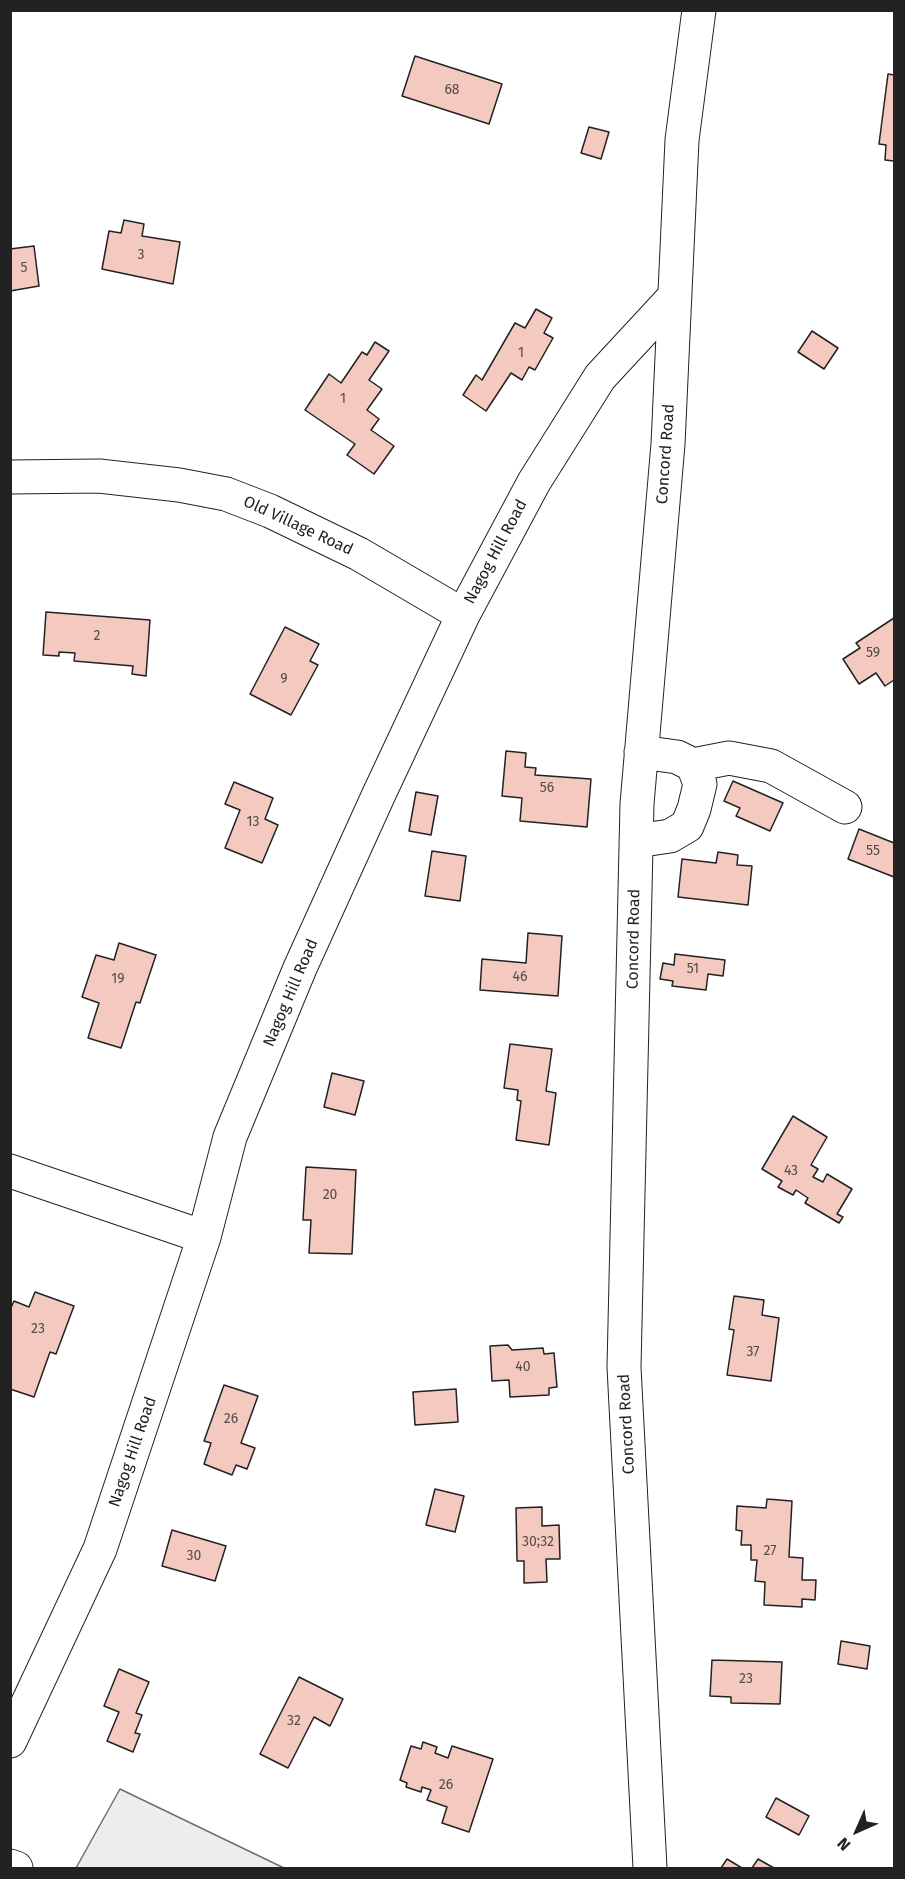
<!DOCTYPE html>
<html>
<head>
<meta charset="utf-8">
<style>
	body { margin:0 }
	#map { position:relative; width:905px; height:1879px; overflow:hidden; background:#fff; font-family:"Fira Sans",sans-serif }
	canvas { display:block }
	.frame { position:absolute; inset:0; border:12px solid #222; pointer-events:none }
	.north { position:absolute; left:827px; top:1801px; width:60px; height:60px; -webkit-text-stroke:4px #fff; paint-order:stroke; rotate:225deg; font-size:16px; font-weight:700; line-height:24px; text-align:center; color:#222 }
	.north::after { content:''; display:block; margin:auto; width:21px; height:27px; background:#222; clip-path:polygon(50% 0,100% 100%,50% 72%,0 100%) }
</style>
</head>
<body>
<div id="map">
<canvas width="905" height="1879"></canvas>
<div class="frame"></div>
<div class="north">N</div>
</div>
<script>
const ctx = document.querySelector('canvas').getContext('2d');
ctx.lineJoin = 'round';
function fill(path, color) { ctx.fillStyle = color; ctx.fill(path, 'evenodd'); }
const poly = rows => new Path2D(rows.map(r => 'M' + r).join(''));
function stroke(path, color, width, dash) { ctx.strokeStyle = color; ctx.lineWidth = width; ctx.lineCap = dash ? 'butt' : 'round'; ctx.setLineDash(dash || []); ctx.stroke(path); }
function write(font, color, halo, rows, align = 'center') {
  ctx.font = font + ' "Fira Sans",sans-serif'; ctx.lineWidth = 4.5; ctx.setLineDash([]); ctx.textBaseline = 'middle'; ctx.strokeStyle = halo; ctx.fillStyle = color; for (const [text, x, y, turn = 0] of rows) {
    ctx.save(); ctx.translate(x, y); ctx.rotate((+turn || 0) * Math.PI / 180); ctx.textAlign = isNaN(turn) ? turn : align; if (halo) ctx.strokeText(text, 0, 0); ctx.fillText(text, 0, 0); ctx.restore();
  }
}
const parking = poly([
	[120,1789,284,1868,76,1868,120,1789]
]);
const building = poly([
	[415,56,502,84,489,124,402,96,415,56],
	[888,74,894,75,894,161,885,160,886,145,879,144,888,74],
	[589,127,609,132,601,159,581,153,589,127],
	[124,220,144,224,142,236,180,242,173,284,102,269,109,231,121,233,124,220],
	[34,246,39,286,10,291,10,249,34,246],
	[536,309,552,318,544,333,553,338,535,370,529,367,522,380,511,373,486,411,463,395,476,375,482,380,515,323,525,328,536,309],
	[812,331,838,348,824,369,798,352,812,331],
	[375,342,389,351,369,380,382,389,367,410,379,419,371,430,394,446,374,474,347,455,355,444,305,410,329,374,341,383,362,352,367,355,375,342],
	[46,612,150,620,146,676,132,674,133,666,74,661,75,653,59,652,59,656,43,655,46,612],
	[894,618,894,680,885,686,876,673,859,684,843,659,860,648,856,643,894,618],
	[285,627,319,644,310,661,318,665,291,715,250,694,285,627],
	[506,751,526,753,525,767,536,768,535,775,591,779,587,827,520,821,522,798,502,796,506,751],
	[733,781,783,803,770,831,736,816,740,808,724,801,733,781],
	[234,782,273,798,265,819,278,825,262,863,225,848,240,810,225,804,234,782],
	[416,792,438,796,431,835,409,831,416,792],
	[859,829,894,843,894,877,848,859,859,829],
	[432,851,466,856,460,901,425,896,432,851],
	[718,852,738,855,737,865,752,866,748,905,678,897,682,859,716,863,718,852],
	[528,933,562,936,558,996,480,990,482,959,526,963,528,933],
	[119,943,156,955,140,1003,136,1002,121,1048,88,1038,99,1003,82,997,96,955,114,960,119,943],
	[675,954,725,960,723,976,708,974,706,990,672,986,673,981,660,979,663,963,674,965,675,954],
	[510,1044,552,1049,546,1091,556,1093,549,1145,516,1140,521,1101,517,1100,518,1090,504,1088,510,1044],
	[332,1073,364,1081,355,1115,324,1107,332,1073],
	[793,1116,827,1137,811,1165,818,1169,813,1177,823,1182,827,1174,852,1189,837,1214,843,1217,839,1223,805,1203,808,1198,796,1190,793,1195,778,1187,782,1181,762,1169,793,1116],
	[306,1167,356,1170,352,1254,309,1253,311,1220,303,1220,306,1167],
	[35,1292,74,1306,56,1354,50,1352,34,1397,10,1389,10,1310,14,1301,29,1307,35,1292],
	[734,1296,764,1300,762,1315,779,1318,771,1381,727,1375,734,1330,729,1329,734,1296],
	[508,1345,512,1350,543,1348,544,1354,554,1353,557,1387,549,1388,549,1395,510,1397,509,1380,492,1381,490,1346,508,1345],
	[224,1385,258,1396,241,1443,255,1448,247,1469,236,1465,232,1475,204,1464,211,1443,204,1441,224,1385],
	[456,1389,458,1422,415,1425,413,1392,456,1389],
	[435,1489,464,1496,455,1532,426,1525,435,1489],
	[767,1499,792,1501,789,1557,803,1558,802,1580,816,1580,815,1600,802,1599,802,1607,764,1605,765,1582,755,1581,757,1560,751,1560,751,1545,741,1545,742,1531,736,1530,737,1506,766,1508,767,1499],
	[542,1507,542,1526,559,1525,560,1559,546,1559,547,1582,524,1583,524,1561,517,1561,516,1508,542,1507],
	[172,1530,226,1546,215,1581,162,1566,172,1530],
	[841,1641,870,1646,867,1669,838,1664,841,1641],
	[712,1660,782,1662,780,1704,731,1703,731,1697,710,1696,712,1660],
	[119,1669,149,1682,136,1713,142,1715,135,1733,140,1734,133,1752,107,1741,119,1712,104,1706,119,1669],
	[299,1677,343,1699,330,1726,314,1717,288,1768,260,1754,299,1677],
	[423,1742,437,1747,435,1753,448,1758,452,1746,493,1759,469,1832,442,1823,447,1807,427,1800,431,1790,422,1787,421,1792,406,1787,407,1783,400,1780,411,1746,421,1749,423,1742],
	[776,1798,809,1816,799,1835,766,1817,776,1798],
	[727,1859,742,1868,721,1868,727,1859],
	[758,1859,774,1868,752,1868,758,1859]
]);
const minor = poly([
	[10,477,99,476,179,485,226,494,270,511,359,554,463,615],
	[693,765,729,758,771,766,845,807],
	[636,841,670,836,687,826,694,809,700,784,693,765,677,757,641,752],
	[10,1171,204,1237],
	[10,1741,100,1549,204,1237,230,1137,300,968,379,794,463,615,534,482,600,377,675,296],
	[10,1866,16,1868],
	[650,1868,624,1367,637,804,668,444,682,140,699,10]
]);
const numberNames = [
	["68",452,90],
	["3",141,255],
	["5",24,268],
	["1",521,353],
	["1",343,399],
	["2",97,636],
	["59",873,653],
	["9",284,679],
	["56",547,788],
	["13",253,822],
	["55",873,851],
	["51",693,969],
	["46",520,977],
	["19",118,979],
	["43",791,1171],
	["20",330,1195],
	["23",38,1329],
	["37",753,1352],
	["40",523,1367],
	["26",231,1419],
	["30;32",538,1542],
	["27",770,1551],
	["30",194,1556],
	["23",746,1679],
	["32",294,1721],
	["26",446,1785]
];
const streetNames = [
	["Concord Road",666,454,-86],
	["Old Village Road",298,526,25],
	["Nagog Hill Road",496,552,-62],
	["Concord Road",634,939,-89],
	["Nagog Hill Road",291,993,-67],
	["Concord Road",627,1424,-93],
	["Nagog Hill Road",133,1452,-71]
];
fill(parking, '#ededed');
stroke(parking, '#6f6f6f', 1.5);
fill(building, '#f3c9c0');
stroke(building, '#222', 1.5);
stroke(minor, '#222', 35);
stroke(minor, '#fff', 33);
write('14px', '#564c4a', null, numberNames);
write('16px', '#222', '#fff', streetNames);
</script>
</body>
</html>
